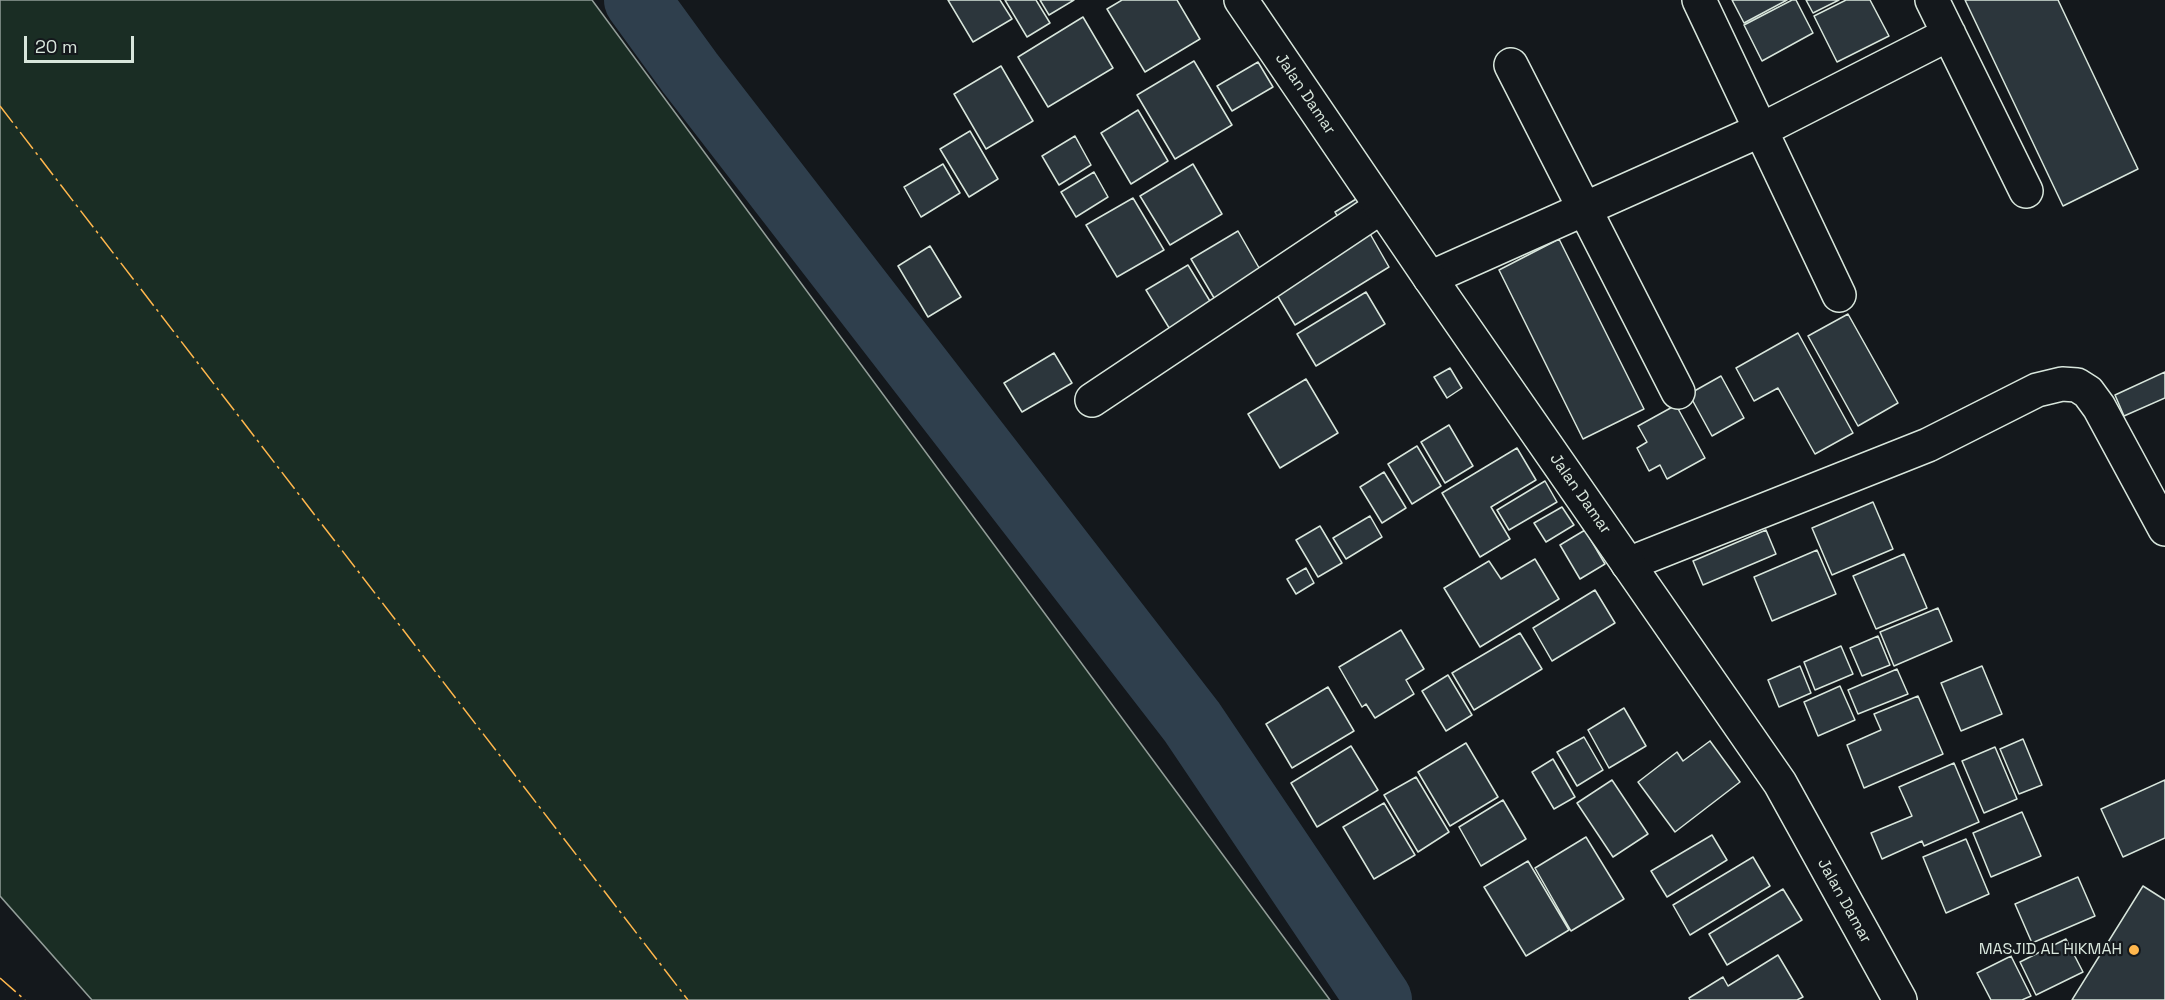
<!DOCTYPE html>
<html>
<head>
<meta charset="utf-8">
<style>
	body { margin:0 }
	#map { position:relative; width:2165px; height:1000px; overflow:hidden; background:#14181c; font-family:"Space Grotesk",sans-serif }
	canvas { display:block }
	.scale { position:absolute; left:24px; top:36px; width:110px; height:27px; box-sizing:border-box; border:3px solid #d8e6dc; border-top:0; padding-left:8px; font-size:18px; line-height:21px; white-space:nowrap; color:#d8e6dc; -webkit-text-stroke:4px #14181c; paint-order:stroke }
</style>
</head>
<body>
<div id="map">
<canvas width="2165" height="1000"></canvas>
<div class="scale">20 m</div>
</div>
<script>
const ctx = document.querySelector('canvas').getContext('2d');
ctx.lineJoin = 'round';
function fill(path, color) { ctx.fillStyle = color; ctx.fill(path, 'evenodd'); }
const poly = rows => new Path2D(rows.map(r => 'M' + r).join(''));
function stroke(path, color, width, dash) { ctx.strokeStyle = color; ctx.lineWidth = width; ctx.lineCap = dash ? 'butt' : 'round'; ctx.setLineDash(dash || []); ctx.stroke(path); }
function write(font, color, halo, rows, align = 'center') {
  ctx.font = font + ' "Space Grotesk",sans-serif'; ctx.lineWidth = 4.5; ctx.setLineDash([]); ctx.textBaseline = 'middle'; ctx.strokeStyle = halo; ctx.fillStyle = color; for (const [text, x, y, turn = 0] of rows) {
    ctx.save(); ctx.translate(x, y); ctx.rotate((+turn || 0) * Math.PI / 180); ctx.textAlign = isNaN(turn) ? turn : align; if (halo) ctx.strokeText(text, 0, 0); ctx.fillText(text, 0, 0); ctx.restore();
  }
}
const green = poly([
	[0,0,592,0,1330,1000,92,1000,0,896,0,0]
]);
const river = poly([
	[637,0,690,73,1192,722,1379,1000]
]);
const building = poly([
	[948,0,1000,0,1012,19,973,42,948,0],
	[1005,0,1036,0,1050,23,1027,37,1005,0],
	[1040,0,1074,0,1049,15,1040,0],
	[1122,0,1177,0,1200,39,1145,72,1107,9,1122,0],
	[1732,0,1787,0,1744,23,1732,0],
	[1792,0,1796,0,1813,33,1762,61,1744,25,1792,0],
	[1806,0,1839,0,1813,13,1806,0],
	[1846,0,1870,0,1889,36,1837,62,1814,16,1846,0],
	[1965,0,2058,0,2138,169,2063,206,1965,0],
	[1083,17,1113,68,1048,107,1018,57,1083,17],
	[1194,61,1232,125,1175,159,1137,95,1194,61],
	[1258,62,1273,87,1232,111,1217,86,1258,62],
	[1001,66,1033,121,986,149,954,94,1001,66],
	[1138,110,1168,161,1131,184,1101,133,1138,110],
	[970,131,998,179,969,197,940,149,970,131],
	[1075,136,1091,165,1059,185,1042,156,1075,136],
	[943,164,960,193,921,217,904,187,943,164],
	[1193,164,1222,214,1170,245,1140,196,1193,164],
	[1094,172,1108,197,1076,217,1061,192,1094,172],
	[1361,196,1368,209,1342,225,1335,212,1361,196],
	[1133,198,1164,250,1117,277,1086,225,1133,198],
	[1238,231,1266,280,1220,308,1191,259,1238,231],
	[1369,232,1389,267,1295,325,1274,290,1369,232],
	[1559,239,1644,409,1583,439,1499,270,1559,239],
	[930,246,961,297,928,317,898,266,930,246],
	[1188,265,1213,306,1171,331,1146,290,1188,265],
	[1366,292,1385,324,1316,366,1297,334,1366,292],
	[1848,314,1898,403,1858,426,1808,336,1848,314],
	[1798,333,1853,433,1815,454,1778,388,1754,401,1736,368,1798,333],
	[1054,353,1072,383,1022,412,1004,383,1054,353],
	[1450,368,1462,388,1447,398,1434,377,1450,368],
	[2165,372,2165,398,2124,416,2115,395,2165,372],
	[1721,376,1744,418,1712,436,1689,394,1721,376],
	[1306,379,1338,433,1280,468,1248,414,1306,379],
	[1676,405,1705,458,1667,479,1660,465,1649,471,1637,448,1647,442,1638,426,1676,405],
	[1449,425,1473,466,1445,483,1421,442,1449,425],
	[1417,446,1441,486,1412,504,1388,464,1417,446],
	[1517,448,1536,480,1491,507,1510,539,1480,557,1442,493,1517,448],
	[1384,472,1406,508,1382,523,1360,487,1384,472],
	[1545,481,1557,502,1509,530,1497,510,1545,481],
	[1873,502,1893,549,1832,575,1812,528,1873,502],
	[1562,507,1574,525,1546,542,1534,523,1562,507],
	[1370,516,1382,537,1346,559,1333,538,1370,516],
	[1320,526,1342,563,1318,577,1296,540,1320,526],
	[1585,530,1605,564,1580,579,1560,545,1585,530],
	[1766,530,1776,554,1703,585,1693,561,1766,530],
	[1817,550,1836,594,1772,621,1754,577,1817,550],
	[1904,554,1927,608,1876,629,1853,576,1904,554],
	[1535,559,1559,599,1480,647,1444,588,1489,561,1501,579,1535,559],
	[1306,568,1314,583,1296,594,1287,579,1306,568],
	[1595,590,1615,623,1552,661,1533,628,1595,590],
	[1938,608,1952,641,1894,666,1880,632,1938,608],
	[1401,630,1424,669,1406,680,1414,694,1375,718,1366,704,1362,707,1339,667,1401,630],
	[1520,633,1542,669,1474,710,1452,673,1520,633],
	[1878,636,1890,665,1862,676,1850,648,1878,636],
	[1841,646,1853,674,1815,690,1804,662,1841,646],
	[1800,666,1811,693,1779,707,1768,680,1800,666],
	[1982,666,2002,714,1961,731,1941,683,1982,666],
	[1897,669,1908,694,1858,714,1848,690,1897,669],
	[1448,675,1472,715,1446,731,1422,691,1448,675],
	[1840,686,1855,720,1818,736,1804,702,1840,686],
	[1328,687,1354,731,1292,768,1266,724,1328,687],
	[1918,696,1943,754,1864,788,1847,745,1881,730,1874,714,1918,696],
	[1624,708,1646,746,1609,768,1588,730,1624,708],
	[1584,737,1603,770,1577,786,1557,752,1584,737],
	[2023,739,2042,785,2019,794,2000,749,2023,739],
	[1710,741,1740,782,1675,832,1638,782,1677,752,1683,761,1710,741],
	[1466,743,1498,797,1450,826,1418,772,1466,743],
	[1351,746,1378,790,1317,827,1291,783,1351,746],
	[1995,747,2017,799,1984,813,1962,761,1995,747],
	[1553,759,1575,797,1554,809,1532,772,1553,759],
	[1954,763,1979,822,1924,846,1922,841,1882,859,1871,833,1912,816,1899,787,1954,763],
	[1416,777,1449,832,1418,852,1384,795,1416,777],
	[1612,780,1648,834,1613,857,1577,803,1612,780],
	[2165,780,2165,838,2123,857,2101,809,2165,780],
	[1503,800,1526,839,1481,866,1459,827,1503,800],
	[1384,803,1415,855,1374,879,1343,827,1384,803],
	[2022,812,2041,856,1991,877,1973,833,2022,812],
	[1712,835,1727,860,1667,897,1651,871,1712,835],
	[1586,837,1624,899,1571,931,1535,868,1586,837],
	[1966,839,1989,894,1946,913,1923,857,1966,839],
	[1753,857,1770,886,1690,935,1673,905,1753,857],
	[1528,861,1569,930,1526,956,1484,887,1528,861],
	[2078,877,2095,916,2032,943,2015,904,2078,877],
	[2143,886,2165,900,2165,1000,2072,1000,2143,886],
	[1783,889,1802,920,1727,965,1709,934,1783,889],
	[2066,939,2083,972,2036,995,2020,962,2066,939],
	[1778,955,1803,997,1797,1000,1690,1000,1689,998,1723,977,1728,986,1778,955],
	[2011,956,2031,996,2022,1000,1991,1000,1977,973,2011,956]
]);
const street = poly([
	[1699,0,1839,295],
	[1932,0,2026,191],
	[1511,65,1678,392],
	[1430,278,1761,130,1949,34],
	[1092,400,1381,207],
	[1628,564,1928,445,2037,390,2062,384,2077,385,2088,392,2099,407,2165,529]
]);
const secondary = poly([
	[1241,0,1430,278,1780,783,1900,1000]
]);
const power = poly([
	[0,106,688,1000],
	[0,978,25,1000]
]);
const markers = [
	[2134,950,6,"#ffb74d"]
];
const streetNames = [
	["Jalan Damar",1305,94,56],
	["Jalan Damar",1580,494,55],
	["Jalan Damar",1844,901,61]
];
const poiNames = [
	["MASJID AL HIKMAH",2122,950]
];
fill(green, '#1a2d24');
stroke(green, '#939e99', 1.5);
stroke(river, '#2f3f4d', 66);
fill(building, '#2c363c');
stroke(building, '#d8e6dc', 1.5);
stroke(street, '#d8e6dc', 36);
stroke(secondary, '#d8e6dc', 36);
stroke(street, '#14181c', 33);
stroke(secondary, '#14181c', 33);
stroke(power, '#ffb74d', 1.5, [21, 4.5, 3, 4.5]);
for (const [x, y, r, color] of markers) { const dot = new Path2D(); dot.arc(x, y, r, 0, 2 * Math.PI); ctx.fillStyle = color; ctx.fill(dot); stroke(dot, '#14181c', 2); }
write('16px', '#d8e6dc', '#14181c', streetNames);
write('16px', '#d8e6dc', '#14181c', poiNames, 'right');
</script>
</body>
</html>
